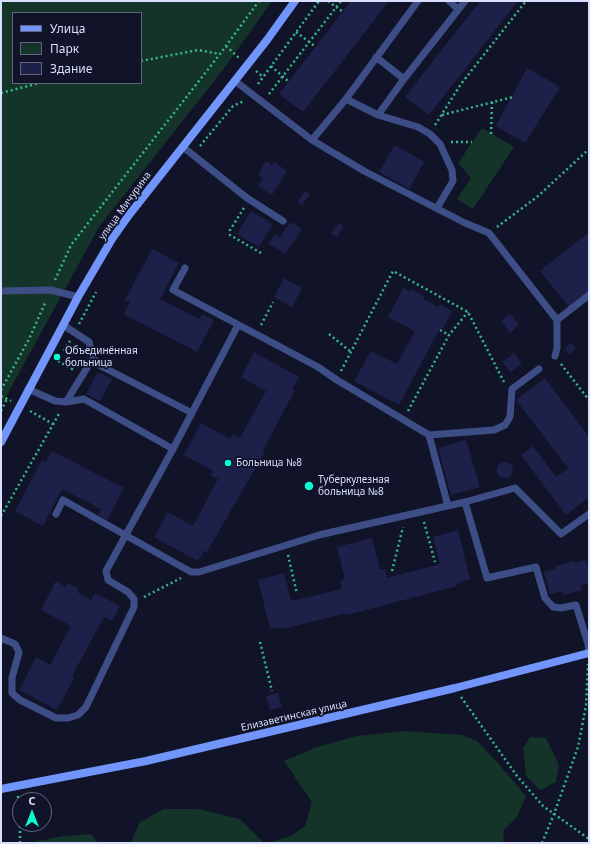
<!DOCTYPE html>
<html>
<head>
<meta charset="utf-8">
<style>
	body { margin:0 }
	#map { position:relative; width:590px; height:844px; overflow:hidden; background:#111329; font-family:"Noto Sans",sans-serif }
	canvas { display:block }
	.frame { position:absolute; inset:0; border:2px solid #d9dffe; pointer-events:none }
	.legend { position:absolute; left:12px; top:12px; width:130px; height:72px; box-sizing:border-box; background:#111329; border:1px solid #61657e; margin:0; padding:5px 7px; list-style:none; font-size:12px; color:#d9dffe }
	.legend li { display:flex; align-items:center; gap:8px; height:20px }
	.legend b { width:20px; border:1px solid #61657e }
	.north { position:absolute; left:12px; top:792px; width:40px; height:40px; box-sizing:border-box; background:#111329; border:1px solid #61657e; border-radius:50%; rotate:0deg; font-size:11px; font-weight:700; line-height:16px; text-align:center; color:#d9dffe }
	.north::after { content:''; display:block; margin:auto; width:14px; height:18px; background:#09fbd0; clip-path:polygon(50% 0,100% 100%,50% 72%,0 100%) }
</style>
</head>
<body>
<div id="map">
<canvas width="590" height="844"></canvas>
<div class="frame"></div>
<ul class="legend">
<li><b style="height:5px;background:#7295fc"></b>Улица</li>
<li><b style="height:11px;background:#143329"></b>Парк</li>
<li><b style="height:11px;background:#1d2049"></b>Здание</li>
</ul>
<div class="north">С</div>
</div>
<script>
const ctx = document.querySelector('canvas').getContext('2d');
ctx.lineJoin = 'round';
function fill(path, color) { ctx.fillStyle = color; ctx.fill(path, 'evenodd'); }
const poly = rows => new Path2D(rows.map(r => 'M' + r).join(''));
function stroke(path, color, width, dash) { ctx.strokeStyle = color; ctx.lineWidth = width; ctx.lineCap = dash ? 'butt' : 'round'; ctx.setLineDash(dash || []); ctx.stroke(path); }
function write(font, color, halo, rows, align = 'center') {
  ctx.font = font + ' "Noto Sans",sans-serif'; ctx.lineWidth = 3.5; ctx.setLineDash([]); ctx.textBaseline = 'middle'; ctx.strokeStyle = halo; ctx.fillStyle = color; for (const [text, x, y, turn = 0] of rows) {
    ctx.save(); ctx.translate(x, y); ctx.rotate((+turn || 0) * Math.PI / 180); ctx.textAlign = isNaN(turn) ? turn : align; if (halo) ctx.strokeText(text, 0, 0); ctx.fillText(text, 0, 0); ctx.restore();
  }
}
const green = poly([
	[1,1,272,1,222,71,99,227,1,406],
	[13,13,141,13,141,83,13,83],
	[482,128,514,147,473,209,457,199,471,178,458,163],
	[404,731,462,735,477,741,497,762,526,796,517,817,504,830,503,843,267,843,291,836,305,826,312,802,284,761,317,747,357,736],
	[530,737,546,738,559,765,556,782,540,790,526,776,523,748],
	[164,809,198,809,240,819,264,843,131,843,140,822],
	[91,834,98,843,28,843,64,836]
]);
const building = poly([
	[351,1,389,1,303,112,279,94],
	[480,1,518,1,429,115,405,97],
	[527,68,560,87,525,143,496,126],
	[395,145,424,162,409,189,379,172],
	[266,161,272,165,274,162,287,171,272,195,258,186,263,178,258,175],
	[305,191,310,194,302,205,298,202],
	[251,211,273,224,259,247,237,234],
	[290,222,302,229,285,254,269,244,275,234,280,237],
	[339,223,344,226,337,237,331,233],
	[589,232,589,291,569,307,540,271],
	[152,249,179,263,160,299,199,319,202,314,214,320,197,352,124,314,130,302,125,300],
	[284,278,302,288,292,307,274,297],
	[403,288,410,292,411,289,424,296,423,299,438,307,440,304,452,311,443,329,440,328,399,405,354,381,371,351,397,364,415,331,388,317],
	[510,313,519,325,510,333,501,321],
	[571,343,576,348,570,354,564,349],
	[254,352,299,377,292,389,295,390,263,450,265,451,207,552,204,551,198,561,154,537,168,512,193,526,218,479,210,475,213,471,184,455,201,423,230,439,233,434,240,438,266,391,241,377],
	[514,353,522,363,511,372,502,362],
	[98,372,112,379,100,401,86,394],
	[545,378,589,437,589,497,566,515,521,455,533,446,556,477,568,468,516,400],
	[466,440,480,487,451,495,438,448],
	[52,451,124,488,107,520,98,515,101,509,62,489,43,526,15,511,42,460,46,462],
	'497 470a8 8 0 1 1 16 0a8 8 0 1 1-16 0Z',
	[458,530,470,579,462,581,462,582,457,584,457,586,347,615,347,613,283,629,283,627,277,629,276,627,270,629,258,580,284,573,291,601,342,589,340,580,345,579,337,547,372,538,380,570,385,569,387,578,440,564,433,537],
	[586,560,589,570,589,583,581,585,582,590,564,595,562,591,550,594,544,572,556,569,555,566,574,561,575,563],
	[56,581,66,587,68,583,79,589,77,592,91,600,95,593,120,606,112,621,104,617,72,676,74,678,57,710,19,690,36,657,50,665,71,626,41,610],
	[278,693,282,707,270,710,266,696]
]);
const path = poly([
	[328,1,343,12],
	[296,32,316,47],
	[226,46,239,58],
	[141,61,198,50,220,54],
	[271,66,289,82],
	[256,71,263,77],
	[258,84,319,1],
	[1,93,40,83],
	[269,94,341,1],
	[442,115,513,97],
	[435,125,461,84,526,1],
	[491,134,492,102],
	[451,142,472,142],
	[200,146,233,106,244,101],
	[244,208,230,230,230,235,261,253],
	[497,227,537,197,589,149],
	[55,280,71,245,220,54,259,1],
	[79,324,96,292],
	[261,325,273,302],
	[440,330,449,335],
	[329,334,351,352],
	[64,351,70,341],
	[58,361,74,370],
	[561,364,589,400],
	[341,371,393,271,468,312,504,382],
	[1,390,29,339,46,301],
	[1,396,11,401],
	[1,411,7,399],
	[30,411,53,424],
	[408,411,449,335,468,312],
	[1,516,60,412],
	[424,522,435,562],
	[288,555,297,594],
	[392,571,403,527],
	[144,597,181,578],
	[260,642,272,691],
	[461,697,517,776,543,806,589,839],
	[18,796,20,818],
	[20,843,20,824],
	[542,843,554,814,578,747,586,706,588,664]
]);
const lane = poly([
	[449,1,458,9],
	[376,57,404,79],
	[235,81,312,140,364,171,465,223,489,233,557,320,589,295],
	[346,99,378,115,418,127,430,134,440,144,452,170,453,181,437,208],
	[378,115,404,79,465,1],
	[312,140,346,99,418,1],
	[183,147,247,198,283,221],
	[185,268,173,290,318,367,337,380,429,435,494,430,505,425,510,417,512,389,539,369],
	[1,291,51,290,78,297],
	[555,356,557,348,557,320],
	[93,358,101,366,192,413],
	[28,389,55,401,66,402,93,358,89,342,63,325],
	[66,402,84,399,173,449],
	[429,435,448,506],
	[465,502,487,578,536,567,545,598,553,607,561,608,576,605,588,644,589,653],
	[56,514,63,500,191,572,199,572,319,535,465,502,515,488,561,534,589,514],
	[1,638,15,644,19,652,12,678,12,693,20,700,56,718,68,718,78,715,86,707,134,607,134,599,128,592,108,580,106,571,173,449,238,325]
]);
const secondary = poly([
	[1,442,78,297,112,239,129,215,267,40,295,1],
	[1,789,146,761,455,688,589,653]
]);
const markers = [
	[57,357,4,"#09fbd0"],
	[228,463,4,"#09fbd0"],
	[309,486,5,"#09fbd0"]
];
const streetNames = [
	["улица Мичурина",125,206,-54],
	["Елизаветинская улица",294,716,-13]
];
const poiNames = [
	["Объединённая",65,351],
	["больница",65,363],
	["Больница №8",236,463],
	["Туберкулезная",318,480],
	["больница №8",318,492]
];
fill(green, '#143329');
fill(building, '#1d2049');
stroke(path, '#32b98c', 2.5, [2, 3]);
stroke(lane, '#3d4e87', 7);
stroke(secondary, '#7295fc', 8);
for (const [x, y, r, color] of markers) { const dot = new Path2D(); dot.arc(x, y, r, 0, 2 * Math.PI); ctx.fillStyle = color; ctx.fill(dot); stroke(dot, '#111329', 1.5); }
write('10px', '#d9dffe', '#111329', streetNames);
write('10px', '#d9dffe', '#111329', poiNames, 'left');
</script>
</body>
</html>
